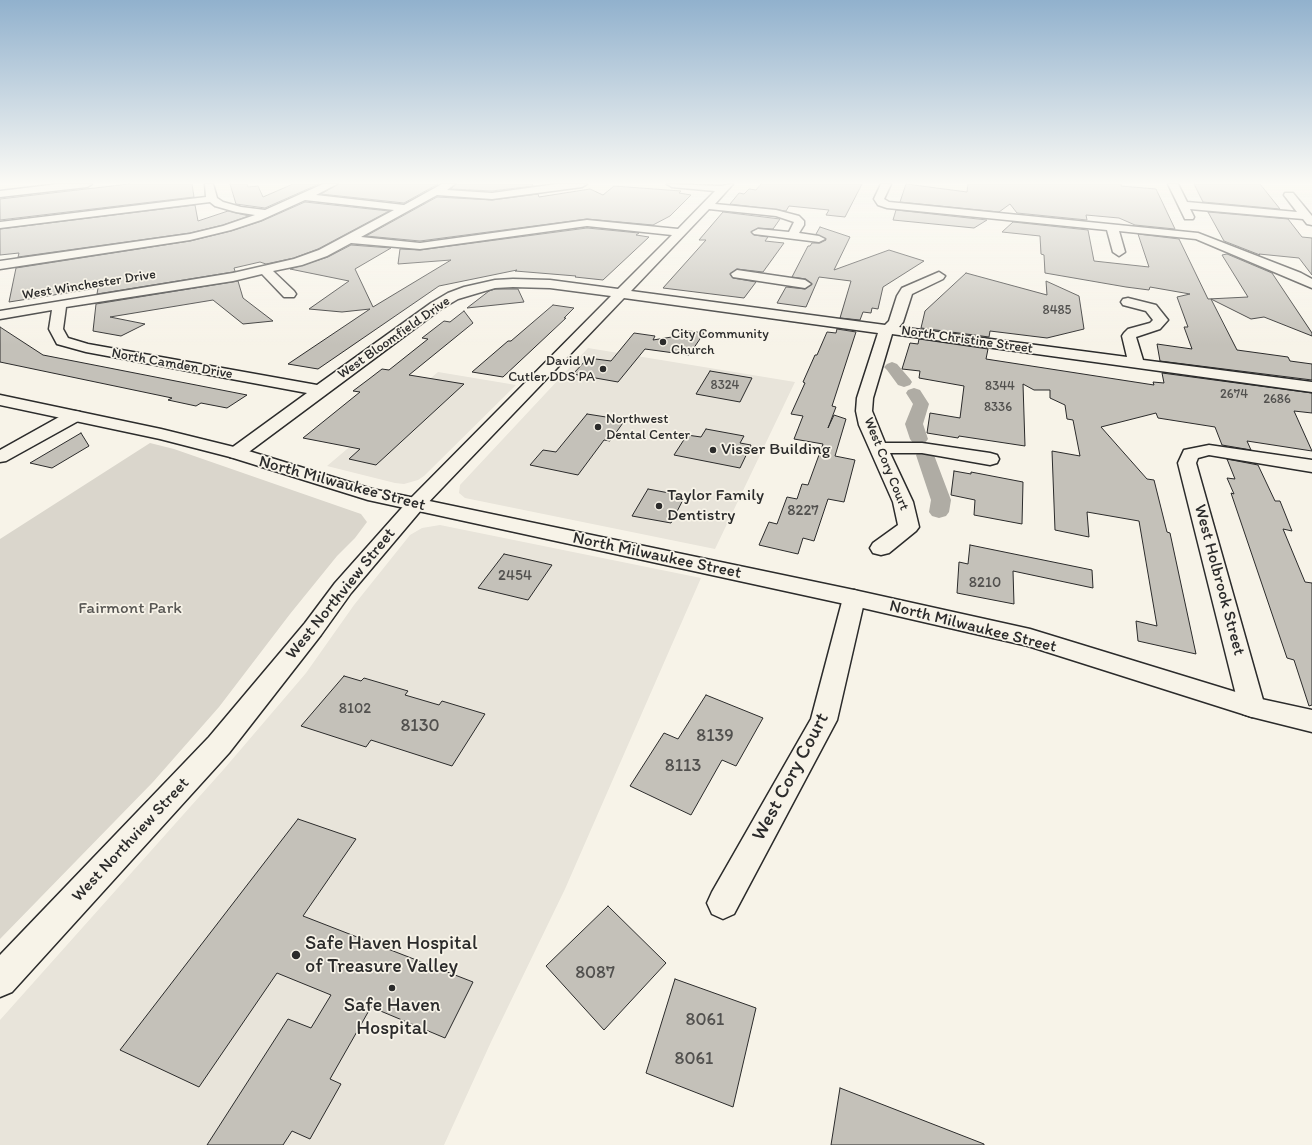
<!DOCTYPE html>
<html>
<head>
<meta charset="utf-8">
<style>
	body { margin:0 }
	canvas { display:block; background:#f7f3e8 }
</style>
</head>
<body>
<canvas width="1312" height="1145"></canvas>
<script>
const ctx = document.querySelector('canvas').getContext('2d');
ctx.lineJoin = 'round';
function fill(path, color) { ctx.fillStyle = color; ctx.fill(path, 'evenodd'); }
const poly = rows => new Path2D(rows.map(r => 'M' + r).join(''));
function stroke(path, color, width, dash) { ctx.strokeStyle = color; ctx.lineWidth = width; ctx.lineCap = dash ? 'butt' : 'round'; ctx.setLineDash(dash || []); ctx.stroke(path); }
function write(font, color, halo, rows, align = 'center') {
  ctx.font = font + ' Itim,sans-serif'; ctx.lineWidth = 3.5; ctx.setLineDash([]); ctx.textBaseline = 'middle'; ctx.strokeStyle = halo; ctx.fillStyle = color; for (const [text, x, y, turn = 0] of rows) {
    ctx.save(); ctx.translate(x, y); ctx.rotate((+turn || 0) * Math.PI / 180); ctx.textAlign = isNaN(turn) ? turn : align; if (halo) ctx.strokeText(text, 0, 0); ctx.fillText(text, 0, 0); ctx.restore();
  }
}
const built = poly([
	[588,348,795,382,715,549,465,498,459,493,460,485],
	[438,372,516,385,424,476,418,480,404,484,395,483,327,466],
	[440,525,701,578,565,889,491,1042,444,1145,0,1145,0,1020,224,769,306,673,354,605,410,535,422,528]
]);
const green = poly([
	[150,443,174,449,361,514,367,522,355,538,337,556,290,614,219,707,153,782,0,939,0,539]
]);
const canal = poly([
	[892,362,897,364,910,379,912,382,910,385,904,387,898,385,887,370,884,367,887,364,892,362],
	[914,388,920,390,929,404,923,424,928,439,925,443,919,444,913,443,910,439,905,424,913,404,906,393,908,390,914,388],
	[925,450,931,451,934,455,951,500,949,512,946,516,939,518,932,516,929,512,931,500,916,455,919,451,925,450]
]);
const building = poly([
	[129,184,192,184,194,197,0,220,0,199,129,184],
	[230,184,247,184,248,187,258,186,263,197,293,184,319,184,265,208,236,204,230,184],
	[338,184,438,184,404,203,321,194,338,184],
	[456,184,532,184,533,186,492,191,451,189,456,184],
	[761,184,862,184,845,217,826,215,829,210,789,206,786,211,730,204,739,193,744,194,749,189,756,190,761,184],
	[906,184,967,192,968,184,1121,184,1121,186,1156,189,1175,229,1135,225,1119,218,1086,215,1087,220,1017,213,1010,204,999,212,900,202,906,184],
	[1194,184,1260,184,1280,209,1203,202,1194,184],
	[614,186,681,191,679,193,691,195,670,216,653,225,587,219,420,241,366,236,437,197,492,200,538,194,539,197,590,189,603,195,614,186],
	[305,202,389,211,318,249,294,258,266,264,260,262,234,268,235,271,233,272,97,294,98,288,9,302,16,268,190,241,231,231,262,221,305,202],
	[195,205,198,221,228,211,249,216,223,225,190,233,18,257,19,253,0,255,0,229,195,205],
	[896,210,987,220,974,228,893,220,896,210],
	[723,212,780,219,773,229,758,228,751,232,754,235,768,237,765,241,784,243,763,272,737,269,730,274,733,278,756,282,744,298,663,288,706,240,699,240,723,212],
	[1208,212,1288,219,1302,237,1312,238,1312,275,1299,258,1259,254,1260,255,1224,241,1208,212],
	[1013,222,1088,230,1094,261,1149,267,1138,234,1179,239,1208,299,1248,297,1222,255,1227,254,1272,273,1312,333,1312,336,1264,317,1251,319,1211,299,1237,350,1288,357,1290,361,1312,364,1312,380,1160,361,1157,344,1192,349,1184,327,1188,327,1177,297,1190,294,1150,287,1149,290,1126,287,1045,273,1044,255,1041,254,1040,236,1002,232,1013,222],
	[820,227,850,237,834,270,889,250,924,261,883,287,878,309,872,308,871,313,863,312,860,320,840,318,851,281,819,277,806,307,777,303,786,287,805,289,812,284,806,279,792,277,808,246,810,246,812,243,820,243,826,240,816,234,820,227],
	[587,228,639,233,636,235,649,237,603,280,575,277,576,276,515,271,517,270,439,286,318,369,288,364,370,309,342,312,309,309,349,281,290,269,328,257,351,245,391,248,355,269,373,307,451,260,398,264,400,249,420,250,587,228],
	[966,273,1047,295,1046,281,1079,296,1084,329,1047,338,990,331,989,337,921,328,925,311,966,273],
	[238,281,243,298,273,321,243,324,213,300,110,317,145,324,121,336,93,331,96,304,238,281],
	[495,289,518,289,524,302,467,308,489,291,495,289],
	[553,305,574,308,564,318,566,318,503,377,472,372,508,341,511,341,553,305],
	[464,311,473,323,409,375,464,384,376,465,349,459,360,449,303,438,360,392,353,391,369,379,382,369,389,370,428,339,422,338,444,321,450,322,464,311],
	[0,327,43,355,247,395,227,408,201,403,196,406,168,400,172,398,0,362,0,327],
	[837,329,856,332,832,406,836,407,828,428,834,415,846,419,835,456,855,460,844,502,828,499,814,541,803,538,798,554,759,545,769,522,777,524,787,497,797,499,802,484,808,485,823,444,794,439,803,416,791,414,805,383,803,382,815,355,817,355,827,332,836,333,837,329],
	[682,330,704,333,689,355,645,349,618,382,573,374,588,358,611,361,634,333,655,336,653,340,678,336,682,330],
	[919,339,988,349,986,359,1154,385,1153,382,1164,383,1162,373,1312,393,1312,413,1294,411,1312,451,1247,441,1251,450,1222,445,1215,427,1158,418,1156,413,1101,427,1147,479,1154,480,1167,532,1170,533,1196,654,1138,641,1136,621,1157,626,1139,521,1087,512,1089,537,1055,530,1052,451,1080,456,1073,420,1067,419,1065,405,1050,398,1050,390,1034,390,1023,384,1025,446,959,436,958,438,927,433,930,413,960,418,964,386,919,378,920,371,902,369,910,343,918,344,919,339],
	[710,371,752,378,740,402,696,394,710,371],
	[587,414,625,420,610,441,604,440,578,475,530,465,543,450,556,452,587,414],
	[706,429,744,436,740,443,751,445,740,468,674,455,687,435,701,437,706,429],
	[81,433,89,446,52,468,30,463,81,433],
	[1227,459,1258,465,1275,501,1280,501,1292,531,1283,529,1305,582,1312,583,1312,705,1309,706,1294,660,1287,658,1231,493,1234,494,1227,478,1235,479,1227,459],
	[954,471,971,474,971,472,1023,482,1022,524,974,515,975,500,951,495,954,471],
	[648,489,685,496,671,523,632,516,648,489],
	[970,545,1092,570,1093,588,1013,571,1014,604,957,593,959,562,968,564,970,545],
	[504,554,552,565,528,600,478,588,504,554],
	[344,676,361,681,364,678,408,691,405,695,439,705,442,701,485,714,452,766,371,740,366,747,301,726,344,676],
	[706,695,763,718,736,766,722,760,691,815,630,786,664,733,678,739,706,695],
	[298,819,356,839,303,916,473,982,445,1038,371,1007,330,1079,341,1084,310,1139,292,1131,283,1145,207,1145,288,1019,311,1028,331,995,277,973,199,1087,120,1050,298,819],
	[608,906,666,963,604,1030,546,966,608,906],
	[675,979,756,1008,733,1107,646,1073,675,979],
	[840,1088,984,1144,984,1145,831,1145,840,1088]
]);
const minor = poly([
	[59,184,92,184,87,187,0,197,0,191,59,184],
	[205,184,213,184,217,198,223,202,241,207,265,210,323,184,337,184,316,195,404,205,442,184,455,184,447,190,492,193,557,184,587,184,582,187,492,199,437,195,361,237,420,243,587,220,678,229,715,191,672,187,667,184,721,186,733,184,715,204,776,210,799,216,804,221,804,225,799,233,819,236,825,239,819,242,754,234,752,232,758,229,789,232,794,222,776,216,709,209,631,291,885,325,889,321,897,296,902,288,939,272,945,276,943,279,912,294,903,322,899,327,1127,357,1122,336,1124,333,1128,329,1150,323,1153,320,1146,311,1123,305,1121,302,1123,299,1128,298,1156,305,1168,320,1160,329,1136,337,1143,360,1312,382,1312,392,892,334,873,398,872,411,885,443,922,443,990,453,997,455,999,459,997,463,990,465,922,453,890,453,913,502,919,527,916,531,889,553,881,555,873,553,870,548,873,543,898,525,893,502,859,425,856,411,857,398,878,333,624,298,422,509,351,593,321,635,229,753,12,992,0,997,0,955,209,737,305,623,335,583,408,501,611,296,550,288,513,287,495,288,458,299,441,309,242,457,236,458,230,457,227,453,230,449,307,393,86,352,57,344,49,329,52,310,0,319,0,311,233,273,294,259,319,250,394,210,305,200,261,220,231,230,190,240,0,269,0,261,190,234,223,226,255,215,236,212,215,206,210,202,0,228,0,222,206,197,205,184],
	[587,226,672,235,618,289,550,280,513,279,495,280,464,287,448,293,431,303,317,385,88,344,68,338,63,329,66,307,233,281,262,274,284,297,294,297,296,294,294,291,273,271,302,265,327,256,351,243,420,249,587,226],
	[881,184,891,184,884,199,889,202,1198,233,1301,273,1312,279,1312,288,1196,239,1119,231,1125,252,1119,256,1113,252,1107,230,887,208,878,205,874,199,881,184],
	[1168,184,1178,184,1187,202,1297,212,1284,195,1285,193,1293,193,1312,216,1312,225,1307,224,1303,219,1190,209,1194,217,1193,219,1185,219,1168,184],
	[737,270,805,280,811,284,805,288,733,277,731,274,737,270],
	[74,411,80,412,83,416,80,420,6,461,0,462,0,450,68,412,74,411],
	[1209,445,1312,460,1312,472,1209,455,1198,458,1196,463,1265,707,1261,714,1252,717,1243,714,1239,707,1178,463,1184,450,1209,445],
	[854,590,862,593,865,598,837,720,734,914,723,919,712,914,707,903,712,892,811,719,843,598,846,593,854,590]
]);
const major = poly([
	[0,395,161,429,242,449,372,489,854,590,1030,629,1252,697,1312,710,1312,732,1252,717,1028,646,854,606,368,500,230,457,160,439,0,405,0,395]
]);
const markers = [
	[663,342,4,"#2b2b2b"],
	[603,369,4,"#2b2b2b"],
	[598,427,4,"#2b2b2b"],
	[713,450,4,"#2b2b2b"],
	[659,506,4,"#2b2b2b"],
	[296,955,5,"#2b2b2b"],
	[392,988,4,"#2b2b2b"]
];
const farNumbernames = [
	["8485",1057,311],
	["8324",725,386],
	["8344",1000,387],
	["2674",1234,395],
	["2686",1277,400],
	["8336",998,408]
];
const farStreetnames = [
	["West Winchester Drive",89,285,-9],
	["West Bloomfield Drive",394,338,-35],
	["North Christine Street",967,340,8],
	["North Camden Drive",172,364,10],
	["West Cory Court",886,464,68]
];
const farPoinames = [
	["City Community",671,334],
	["Church",671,350],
	["David W",595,361,"right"],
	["Cutler DDS PA",595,377,"right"],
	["Northwest",606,419],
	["Dental Center",606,435]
];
const numberNames = [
	["8227",803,511],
	["2454",515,576],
	["8210",985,583],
	["8102",355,709]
];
const poiNames = [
	["Visser Building",721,450],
	["Taylor Family",667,496],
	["Dentistry",667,516]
];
const streetNames = [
	["North Milwaukee Street",342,484,15],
	["North Milwaukee Street",657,556,12],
	["West Holbrook Street",1219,580,75],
	["West Northview Street",341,594,-51],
	["North Milwaukee Street",973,627,14],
	["West Northview Street",131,840,-47]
];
const parkNames = [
	["Fairmont Park",130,609]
];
const nearNumbernames = [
	["8130",420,726],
	["8139",715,736],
	["8113",683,766],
	["8087",595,973],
	["8061",705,1020],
	["8061",694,1059]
];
const nearStreetnames = [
	["West Cory Court",791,777,-62]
];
const nearPoinames = [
	["Safe Haven Hospital",305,944],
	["of Treasure Valley",305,967],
	["Safe Haven",392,1006,"center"],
	["Hospital",392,1029,"center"]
];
fill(built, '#e8e4da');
fill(green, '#dad6cc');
fill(canal, '#afaca4');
fill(building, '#c4c1b9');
stroke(building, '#2b2b2b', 1);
stroke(minor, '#2b2b2b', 3);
stroke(major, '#2b2b2b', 3);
fill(minor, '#f7f3e8');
fill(major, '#f7f3e8');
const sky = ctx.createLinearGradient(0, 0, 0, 345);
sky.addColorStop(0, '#91b1cd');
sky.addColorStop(0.53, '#fbfaf5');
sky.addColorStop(1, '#fbfaf500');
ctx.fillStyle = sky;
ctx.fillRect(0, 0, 1312, 345);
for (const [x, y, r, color] of markers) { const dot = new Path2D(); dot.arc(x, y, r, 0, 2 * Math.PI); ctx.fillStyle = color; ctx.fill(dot); stroke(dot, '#f7f3e8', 1.5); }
write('13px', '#51504e', null, farNumbernames);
write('14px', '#2b2b2b', '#f7f3e8', farStreetnames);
write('14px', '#2b2b2b', '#f7f3e8', farPoinames, 'left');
write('15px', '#51504e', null, numberNames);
write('17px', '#2b2b2b', '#f7f3e8', poiNames, 'left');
write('17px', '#2b2b2b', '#f7f3e8', streetNames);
write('17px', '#575653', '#f7f3e8', parkNames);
write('18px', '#51504e', null, nearNumbernames);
write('20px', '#2b2b2b', '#f7f3e8', nearStreetnames);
write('20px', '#2b2b2b', '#f7f3e8', nearPoinames, 'left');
</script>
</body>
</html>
